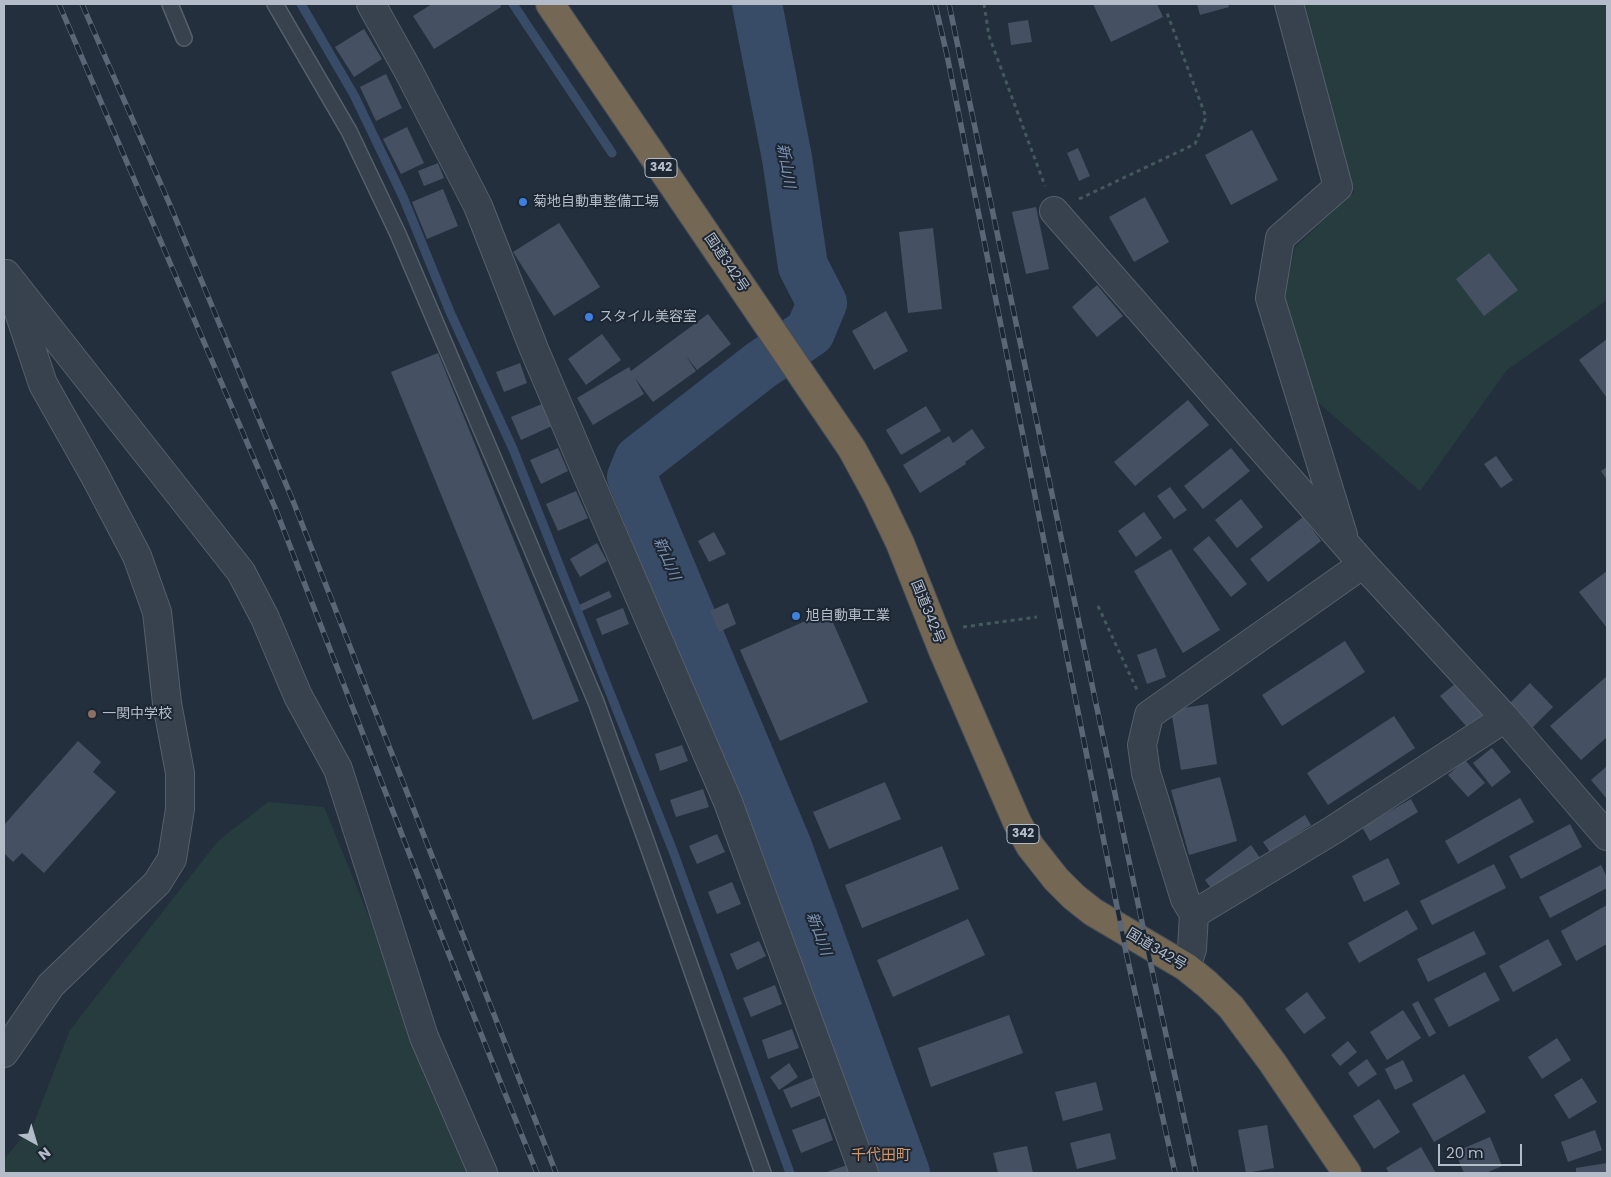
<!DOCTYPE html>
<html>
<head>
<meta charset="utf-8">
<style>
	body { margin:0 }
	#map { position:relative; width:1611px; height:1177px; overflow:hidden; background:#242f3e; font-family:Poppins,sans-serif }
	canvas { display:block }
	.frame { position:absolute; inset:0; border:5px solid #b4bcc9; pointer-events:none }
	.north { position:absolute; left:10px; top:1117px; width:50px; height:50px; -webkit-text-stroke:4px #1d2633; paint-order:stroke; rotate:141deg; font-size:14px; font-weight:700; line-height:20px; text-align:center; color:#b4bcc9 }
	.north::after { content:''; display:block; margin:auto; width:18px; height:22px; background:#b4bcc9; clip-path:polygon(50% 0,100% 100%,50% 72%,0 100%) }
	.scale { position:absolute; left:1438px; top:1144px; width:84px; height:22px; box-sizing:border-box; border:2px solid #b4bcc9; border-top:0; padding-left:6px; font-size:15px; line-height:18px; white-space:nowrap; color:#b4bcc9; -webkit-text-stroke:4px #1d2633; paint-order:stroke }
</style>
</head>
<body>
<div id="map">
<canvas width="1611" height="1177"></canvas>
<div class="frame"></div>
<div class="north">N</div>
<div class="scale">20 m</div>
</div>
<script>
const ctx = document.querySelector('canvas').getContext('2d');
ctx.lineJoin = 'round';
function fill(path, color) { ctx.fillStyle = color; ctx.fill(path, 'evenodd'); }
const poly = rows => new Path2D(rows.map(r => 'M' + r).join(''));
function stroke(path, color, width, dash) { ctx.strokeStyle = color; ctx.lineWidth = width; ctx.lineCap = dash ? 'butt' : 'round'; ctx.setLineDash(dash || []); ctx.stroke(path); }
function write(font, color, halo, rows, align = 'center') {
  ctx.font = font + ' Poppins,"Noto Sans JP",sans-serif'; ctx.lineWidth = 4; ctx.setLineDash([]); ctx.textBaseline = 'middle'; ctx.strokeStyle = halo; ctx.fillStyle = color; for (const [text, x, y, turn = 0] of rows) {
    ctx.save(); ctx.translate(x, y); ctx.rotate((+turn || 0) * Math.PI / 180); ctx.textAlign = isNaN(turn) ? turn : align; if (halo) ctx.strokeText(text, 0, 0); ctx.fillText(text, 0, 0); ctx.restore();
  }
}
const green = poly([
	[1305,4,1607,4,1607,300,1507,370,1420,491,1313,398,1281,309,1295,247,1354,192],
	[268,802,324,807,474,1173,4,1173,4,1159,33,1125,70,1030,218,841]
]);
const stream = poly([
	[301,4,354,95,403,197,450,312,513,449,673,851,790,1173],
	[513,4,612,153]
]);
const river = poly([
	[757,4,787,158,803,266,822,303,810,332,761,365,639,460,632,477,787,847,905,1173]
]);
const building = poly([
	[432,4,500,4,501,7,434,49,413,16],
	[1093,4,1157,4,1163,17,1111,42],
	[1197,4,1228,4,1229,7,1200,15],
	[1028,20,1032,42,1011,45,1008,23],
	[364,29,382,59,354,77,335,47],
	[386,74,402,108,376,121,360,87],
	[407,127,424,163,401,174,383,139],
	[1252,130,1278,180,1231,205,1205,155],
	[1078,148,1090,176,1079,181,1067,153],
	[438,163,444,178,424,186,418,171],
	[443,189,458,226,427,239,412,202],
	[1145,197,1169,242,1134,262,1109,217],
	[1036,207,1049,269,1026,274,1012,212],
	[559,223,600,287,554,316,513,252],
	[933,228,942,309,908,313,899,232],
	[1489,253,1518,290,1484,316,1456,279],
	[1097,285,1123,316,1097,337,1072,307],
	[886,311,908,351,874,370,852,331],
	[708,314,731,344,697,370,686,356,696,371,653,402,635,378,644,394,593,425,577,398,629,367,631,371],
	[602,334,621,360,586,385,568,359],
	[1607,339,1607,398,1579,360],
	[438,353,579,701,533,720,391,372],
	[520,363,527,383,504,392,496,372],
	[1188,400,1209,425,1135,486,1114,462],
	[542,404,552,426,521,440,511,417],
	[926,406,941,431,901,455,886,430],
	[972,429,985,448,965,462,966,464,920,493,903,465,949,436,953,443],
	[558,448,568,471,541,484,530,460],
	[1231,448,1250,471,1203,509,1184,486],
	[1496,456,1513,480,1501,488,1484,464],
	[1607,467,1607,480,1601,471],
	[1170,487,1187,510,1174,519,1157,496],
	[576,491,588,518,558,531,546,504],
	[1241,499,1263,527,1237,548,1215,520],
	[1144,512,1162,538,1136,557,1118,531],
	[1303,517,1321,541,1268,582,1250,559],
	[714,532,726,554,709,562,698,541],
	[1209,536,1247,584,1231,597,1193,549],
	[597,543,607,561,580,577,570,559],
	[1171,549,1220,630,1183,653,1134,571],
	[1607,571,1607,628,1579,592],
	[609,591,612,597,582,611,579,605],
	[728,603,736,624,719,632,710,611],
	[623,608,629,624,602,635,596,619],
	[828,611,868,702,780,741,740,650],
	[1345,641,1365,672,1282,726,1262,695],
	[1156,648,1166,677,1147,684,1137,655],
	[1607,676,1607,737,1581,760,1550,726],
	[1460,680,1491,716,1472,733,1440,696],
	[1530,683,1553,707,1532,728,1509,704],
	[1208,704,1217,764,1181,770,1171,710],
	[1394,716,1415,748,1328,805,1307,773],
	[78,741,101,762,93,772,116,792,44,873,22,853,13,862,4,853,4,825],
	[682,745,688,761,660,771,655,754],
	[1492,748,1511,772,1492,787,1473,763],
	[1465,760,1485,783,1468,797,1448,775],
	[1607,766,1607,799,1591,780],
	[1220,777,1237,841,1189,855,1171,790],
	[885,782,901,819,829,849,813,812],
	[703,789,709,807,676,817,670,800],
	[1520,798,1534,822,1458,864,1445,841],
	[1411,799,1418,812,1370,841,1362,827],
	[1305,815,1311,825,1270,852,1263,842],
	[1570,824,1582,847,1521,879,1509,856],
	[717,834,725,852,697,864,689,846],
	[1251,845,1260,858,1214,892,1205,880],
	[942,846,959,889,862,928,845,885],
	[1388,858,1400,884,1364,902,1352,876],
	[1494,864,1506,888,1432,925,1420,901],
	[1601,865,1607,877,1607,888,1550,918,1539,897],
	[732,882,741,904,717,914,708,892],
	[1607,905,1607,944,1576,961,1561,931],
	[1407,910,1418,929,1359,963,1348,943],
	[968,919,985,955,893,997,877,960],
	[1474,931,1486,954,1428,982,1417,959],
	[1548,939,1562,965,1513,992,1499,966],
	[759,941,766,956,737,970,730,954],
	[1485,972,1500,1000,1449,1027,1434,999],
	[775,985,782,1004,751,1017,743,998],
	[1307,992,1326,1018,1304,1034,1285,1009],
	[1418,1001,1436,1033,1429,1037,1412,1004],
	[1403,1010,1421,1038,1387,1060,1370,1032],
	[1009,1015,1023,1053,931,1087,918,1048],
	[792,1029,799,1048,768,1059,762,1040],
	[1557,1038,1571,1060,1542,1079,1528,1057],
	[1348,1041,1357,1052,1340,1066,1331,1055],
	[1367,1059,1377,1074,1358,1087,1348,1073],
	[1403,1060,1413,1081,1395,1090,1385,1069],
	[789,1063,798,1077,779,1090,770,1077],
	[1464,1074,1486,1112,1434,1142,1412,1104],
	[814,1077,822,1095,791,1108,783,1090],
	[1582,1078,1597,1102,1569,1119,1554,1095],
	[1096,1082,1103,1110,1063,1121,1055,1092],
	[1379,1099,1400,1132,1374,1149,1353,1116],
	[825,1118,833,1140,801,1153,792,1130],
	[1267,1125,1274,1168,1246,1173,1238,1130],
	[1595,1130,1602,1150,1568,1162,1561,1142],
	[1110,1133,1116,1159,1077,1169,1070,1143],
	[1490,1137,1502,1166,1486,1173,1464,1173,1455,1152],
	[1027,1146,1033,1173,998,1173,993,1153],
	[1421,1147,1436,1173,1389,1173,1386,1168],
	[1607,1163,1607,1173,1576,1173,1576,1168],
	[847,1165,850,1173,824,1173]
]);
const path = poly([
	[984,4,989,36,1045,186],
	[1079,199,1195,144,1206,117,1167,13],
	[1098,606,1137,690],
	[963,627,1037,617]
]);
const lane = poly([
	[170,4,184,38],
	[275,4,349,131,398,234,506,488,596,702,648,846,763,1173]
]);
const street = poly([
	[371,4,409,72,478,206,534,349,598,500,728,802,864,1173],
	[1289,4,1338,187,1280,238,1270,298,1343,535],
	[1054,211,1363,564,1505,718,1607,836],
	[6,274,241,572,265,618,298,696,338,769,424,1037,483,1173],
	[1194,914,1333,830,1505,718],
	[1186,967,1192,949,1194,914,1185,899,1146,773,1142,745,1149,715,1363,564],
	[4,1053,51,985,157,883,172,859,180,809,180,773,167,703,157,612,137,556,95,476,43,384,13,294]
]);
const highway = poly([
	[550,4,852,449,877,495,900,543,943,651,1017,822,1030,846,1056,879,1074,897,1093,912,1186,967,1207,984,1231,1007,1272,1062,1347,1173]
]);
const rail = poly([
	[59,4,276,510,430,907,537,1173],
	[82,4,170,205,293,501,556,1173],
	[935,4,947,55,1126,952,1175,1173],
	[949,4,1152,970,1196,1173]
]);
const markers = [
	[523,202,5,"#3f7fe0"],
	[589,317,5,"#3f7fe0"],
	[796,616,5,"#3f7fe0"],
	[92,714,5,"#8d6e63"]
];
const shields = [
	[661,168,32],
	[1023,834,32]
];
const shieldNames = [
	["342",661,168],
	["342",1023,834]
];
const poiNames = [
	["菊地自動車整備工場",533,202],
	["スタイル美容室",599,317],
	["旭自動車工業",806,616],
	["一関中学校",102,714]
];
const streetNames = [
	["国道342号",726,263,56],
	["国道342号",927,612,68],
	["国道342号",1156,950,31]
];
const waterNames = [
	["新山川",785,166,80],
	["新山川",666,559,67],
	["新山川",818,934,70]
];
const neighbourhoodNames = [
	["千代田町",881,1156]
];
fill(green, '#263c3f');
stroke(stream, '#394c67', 9);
stroke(river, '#394c67', 50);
fill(building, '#455162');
stroke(lane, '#565f6c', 18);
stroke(street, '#565f6c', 30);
stroke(highway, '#434c59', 30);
stroke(path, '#44595c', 3, [4, 4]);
stroke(lane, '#38414e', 15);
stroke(street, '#38414e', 28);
stroke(highway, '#746855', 28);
stroke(rail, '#5a6575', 5.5);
stroke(rail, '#1d2633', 4, [11]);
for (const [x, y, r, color] of markers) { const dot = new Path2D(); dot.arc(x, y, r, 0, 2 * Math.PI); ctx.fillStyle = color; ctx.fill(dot); stroke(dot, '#1d2633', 2); }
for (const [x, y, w] of shields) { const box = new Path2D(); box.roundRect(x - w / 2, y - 9.5, w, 19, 4); ctx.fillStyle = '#1d2633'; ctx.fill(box); stroke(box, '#b4bcc9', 1); }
write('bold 12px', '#b4bcc9', null, shieldNames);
write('14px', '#b4bcc9', '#1d2633', poiNames, 'left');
write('14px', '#b4bcc9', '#1d2633', streetNames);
write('italic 15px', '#7c92b1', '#1d2633', waterNames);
write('15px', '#d59563', '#1d2633', neighbourhoodNames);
</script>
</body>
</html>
